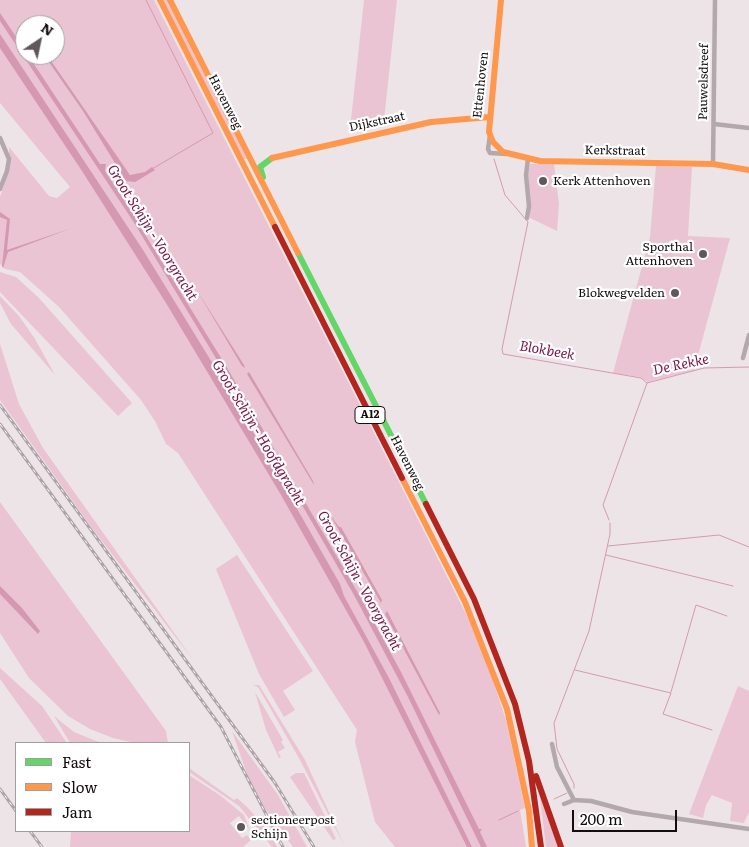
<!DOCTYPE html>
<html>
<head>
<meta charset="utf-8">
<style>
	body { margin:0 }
	#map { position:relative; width:749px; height:847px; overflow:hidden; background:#ede4e7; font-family:Literata,serif }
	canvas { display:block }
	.legend { position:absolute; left:15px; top:742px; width:175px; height:90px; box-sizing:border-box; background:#fff; border:1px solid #a19e9f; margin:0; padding:6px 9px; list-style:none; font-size:15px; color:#130d0f }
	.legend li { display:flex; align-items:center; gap:10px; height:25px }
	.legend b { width:25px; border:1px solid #a19e9f }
	.north { position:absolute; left:15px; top:15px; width:50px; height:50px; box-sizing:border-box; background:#fff; border:1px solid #a19e9f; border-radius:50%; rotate:34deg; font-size:14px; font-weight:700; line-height:20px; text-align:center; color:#130d0f }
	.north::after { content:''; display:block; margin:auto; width:18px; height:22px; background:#5f585b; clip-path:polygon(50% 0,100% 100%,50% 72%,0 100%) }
	.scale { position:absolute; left:572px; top:810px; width:105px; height:22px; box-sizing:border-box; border:2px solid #130d0f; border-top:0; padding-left:6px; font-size:15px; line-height:18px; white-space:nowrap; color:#130d0f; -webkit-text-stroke:4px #fff; paint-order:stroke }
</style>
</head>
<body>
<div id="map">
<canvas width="749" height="847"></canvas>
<ul class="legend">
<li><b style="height:6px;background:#63d668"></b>Fast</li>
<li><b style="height:6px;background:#ff974d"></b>Slow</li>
<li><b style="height:6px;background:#b3261e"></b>Jam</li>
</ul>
<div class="north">N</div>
<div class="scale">200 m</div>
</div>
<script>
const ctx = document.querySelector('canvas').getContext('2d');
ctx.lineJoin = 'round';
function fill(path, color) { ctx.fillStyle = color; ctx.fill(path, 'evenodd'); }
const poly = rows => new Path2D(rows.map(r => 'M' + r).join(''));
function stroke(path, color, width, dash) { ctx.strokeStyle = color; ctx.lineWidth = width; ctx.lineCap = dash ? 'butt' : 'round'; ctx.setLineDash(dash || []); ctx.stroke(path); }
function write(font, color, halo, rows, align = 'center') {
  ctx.font = font + ' Literata,serif'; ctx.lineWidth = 4.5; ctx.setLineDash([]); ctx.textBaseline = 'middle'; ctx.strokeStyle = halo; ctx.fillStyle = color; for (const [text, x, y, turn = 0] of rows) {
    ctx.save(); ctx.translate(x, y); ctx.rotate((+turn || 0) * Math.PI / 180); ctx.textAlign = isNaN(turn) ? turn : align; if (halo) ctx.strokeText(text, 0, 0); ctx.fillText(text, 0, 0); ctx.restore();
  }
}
const green = poly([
	[0,0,154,0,469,620,489,668,507,724,525,808,520,810,526,847,395,847,375,822,355,742,357,730,178,453,166,444,155,421,141,400,59,307,20,272,5,269,0,264,0,197,9,169,9,147,49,196,57,198,70,187,0,103],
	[25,25,55,25,55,55,25,55],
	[163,0,167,0,247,159,244,159],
	[364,0,397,0,384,120,350,129],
	[530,164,554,164,559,204,557,231,530,218,528,175],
	[656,166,692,167,688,236,730,238,694,370,648,382,640,377,613,373,650,237],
	[0,272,16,277,39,298,132,403,118,416,0,292],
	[0,296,19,316,35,339,55,375,11,324,0,303],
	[0,344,19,404,43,448,194,661,92,528,0,400],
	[0,502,166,731,168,743,135,743,113,738,90,729,68,716,29,678,0,633],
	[237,555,313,671,283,691,295,710,284,717,259,674,216,569],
	[0,668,42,706,67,743,46,743,0,679],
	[253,685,259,685,305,760,345,847,300,760,258,687],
	[738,686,749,691,749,812,744,823,730,821,732,803,712,795,706,805,703,818,689,814],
	[255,692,283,740,281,742,285,748,278,752,281,757,279,758,266,730],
	[54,716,74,732,101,743,70,743],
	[232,731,278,795,307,847,293,847,263,806,249,780],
	[189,768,234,800,237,798,247,807,267,829,277,847,272,847,239,806,189,772],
	[296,773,304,773,336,839,333,840,290,777],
	[189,775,221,796,244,815,250,831,239,816,230,823,242,838,247,835,251,840,243,847,70,847,71,831,189,831],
	[539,791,560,847,546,847]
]);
const water = poly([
	[0,13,25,50,25,55,28,55,100,164,106,164,105,171,129,208,131,210,138,208,133,212,141,228,226,366,358,593,401,672,479,829,482,829,480,832,487,847,481,847,408,697,354,595,246,408,133,221,0,21],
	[0,34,143,250,232,395,340,584,344,596,389,678,472,847,467,847,364,642,281,495,166,303,82,171,0,48],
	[44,55,47,55,130,175,145,172,152,167,155,170,135,182,126,181,83,111],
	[0,212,10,219,7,250,72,228,8,252,3,268,2,266,7,220,0,217],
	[196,289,244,365,245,368,242,366],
	[249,372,313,481,314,485,247,374],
	[329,513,339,527,341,527,382,600,381,603],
	[0,586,22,608,40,631,38,634,0,594],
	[387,611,440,713,439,715,385,614]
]);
const stream = poly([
	[146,0,213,133,152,169],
	[494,159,505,195,528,222,502,349,503,354,641,378,647,383,603,505,609,520],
	[647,383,704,368,749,367],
	[608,546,719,535,749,547],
	[606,555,733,586],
	[575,670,671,693,663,714,712,730],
	[671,692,696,605,727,616],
	[574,788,574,784,557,749,554,723,589,631,610,534,610,523],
	[554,799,567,793],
	[499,820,518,811]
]);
const street = poly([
	[714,124,749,128],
	[490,135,488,149,490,153,507,154],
	[0,138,9,159,7,171,0,189],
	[713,164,715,0],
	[527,218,529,206,526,175,528,159],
	[743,358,749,335],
	[552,744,557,767,574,800],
	[564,804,574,800,591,801,632,812,749,829]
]);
const fast = poly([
	[263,177,260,167,272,158],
	[298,253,426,504]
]);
const slow = poly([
	[160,0,275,227],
	[170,0,298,253],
	[501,0,489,132,493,142,503,152,540,161,713,164,749,170],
	[272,158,431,122,489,117],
	[402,478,465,602,507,709,529,811,532,847]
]);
const jam = poly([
	[275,227,402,478],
	[426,504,474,599,515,704,529,761,541,847],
	[536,776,561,847]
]);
const rail = poly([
	[0,405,275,783,314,847],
	[0,424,221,727,283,847],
	[0,789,16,811],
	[30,831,42,847]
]);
const markers = [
	[543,181,5,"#5f585b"],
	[703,254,5,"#5f585b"],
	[675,293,5,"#5f585b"],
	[241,827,5,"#5f585b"]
];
const shields = [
	[370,415,30]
];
const shieldNames = [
	["A12",370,415]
];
const streetNames = [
	["Pauwelsdreef",704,82,-89],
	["Ettenhoven",481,85,-84],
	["Havenweg",225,102,63],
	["Dijkstraat",377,122,-12],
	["Kerkstraat",615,151,1],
	["Havenweg",407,463,63]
];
const poiNames = [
	["Kerk Attenhoven",553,181],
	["Sporthal",693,247,"right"],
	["Attenhoven",693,261,"right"],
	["Blokwegvelden",665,293,"right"],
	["sectioneerpost",251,820],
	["Schijn",251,834]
];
const waterNames = [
	["Groot Schijn - Voorgracht",152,233,58],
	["Blokbeek",547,351,10],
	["De Rekke",681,365,-12],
	["Groot Schijn - Hoofdgracht",258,433,59],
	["Groot Schijn - Voorgracht",359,581,61]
];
fill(green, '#eac4d2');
fill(water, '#d499b0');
stroke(stream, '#d499b0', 1);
stroke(street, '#b3a8ac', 4.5);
stroke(fast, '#63d668', 6);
stroke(slow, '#ff974d', 6);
stroke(jam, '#b3261e', 6);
stroke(rail, '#aca3a6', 3);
stroke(rail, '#fff', 1, [4]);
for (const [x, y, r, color] of markers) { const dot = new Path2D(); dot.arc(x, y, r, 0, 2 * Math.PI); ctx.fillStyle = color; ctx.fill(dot); stroke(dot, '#fff', 2); }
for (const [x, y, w] of shields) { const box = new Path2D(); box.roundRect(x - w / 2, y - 8.5, w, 17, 4); ctx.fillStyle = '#fff'; ctx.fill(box); stroke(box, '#130d0f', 1); }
write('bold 11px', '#130d0f', null, shieldNames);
write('12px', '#130d0f', '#fff', streetNames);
write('12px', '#130d0f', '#fff', poiNames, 'left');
write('italic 14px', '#771547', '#fff', waterNames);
</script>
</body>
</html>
